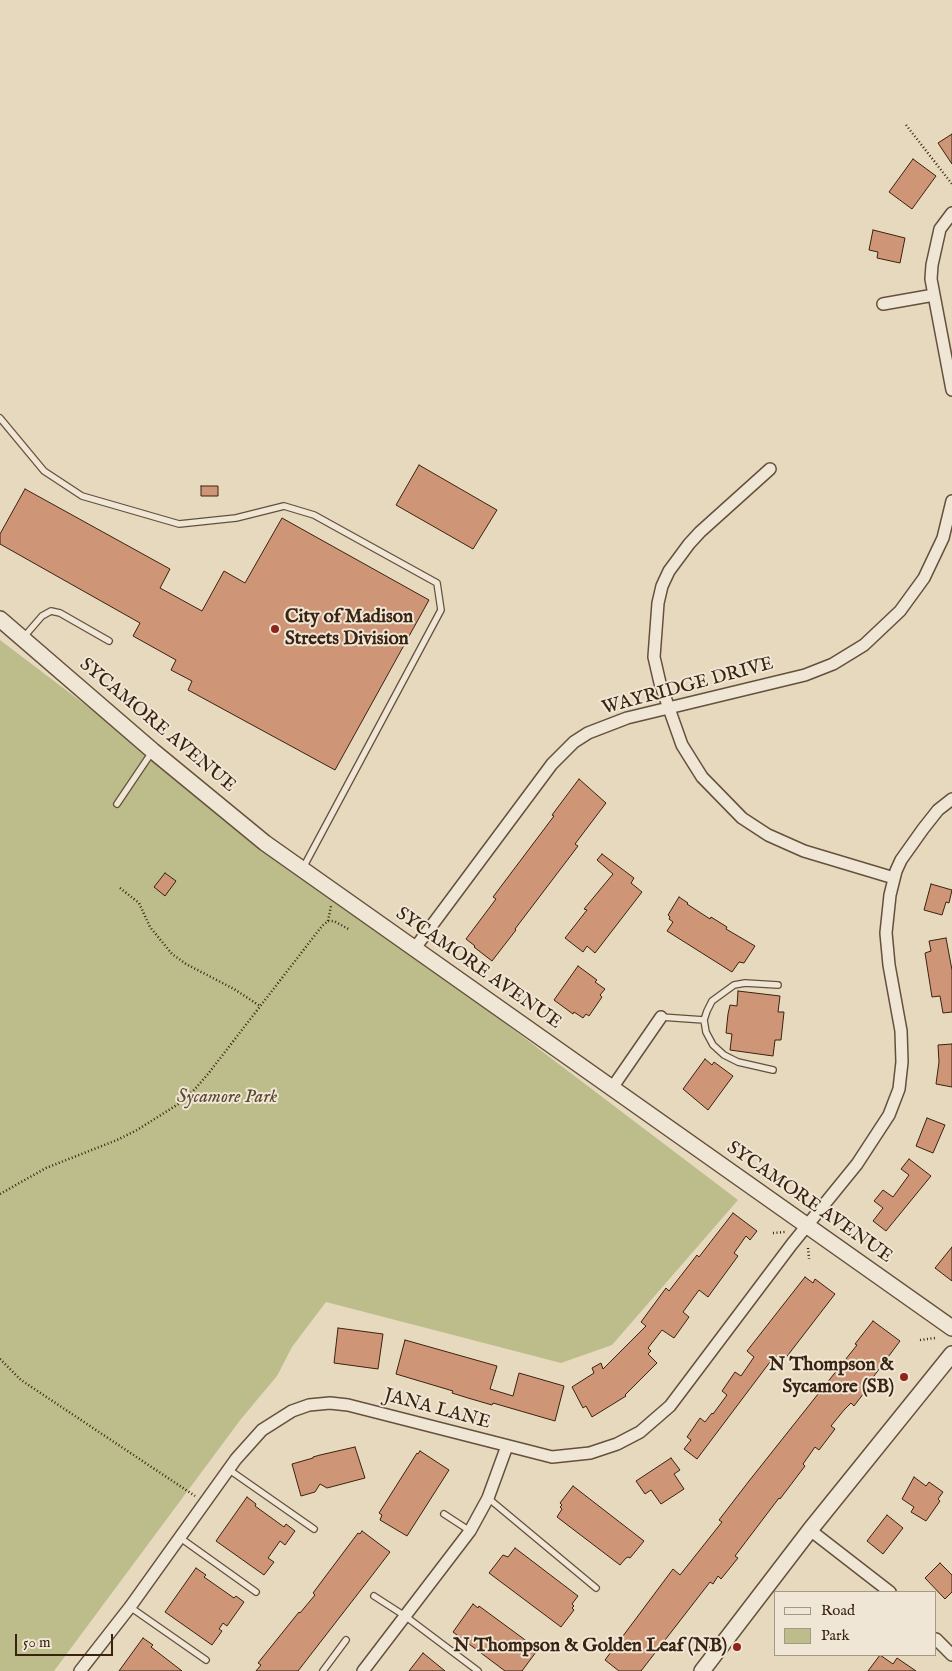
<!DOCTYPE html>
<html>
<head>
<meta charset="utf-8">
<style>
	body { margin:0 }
	#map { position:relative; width:952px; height:1671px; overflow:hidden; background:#e7d9be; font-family:"IM FELL English",serif }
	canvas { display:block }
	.legend { position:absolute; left:774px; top:1591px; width:162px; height:65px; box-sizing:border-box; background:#efe6d5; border:1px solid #a79886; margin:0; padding:6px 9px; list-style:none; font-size:15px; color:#3a2210 }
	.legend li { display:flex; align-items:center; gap:10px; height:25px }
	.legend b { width:25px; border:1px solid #a79886 }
	.scale { position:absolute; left:15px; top:1634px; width:98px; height:22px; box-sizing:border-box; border:2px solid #3a2210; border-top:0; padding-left:6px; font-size:15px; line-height:18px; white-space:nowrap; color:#3a2210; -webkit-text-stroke:4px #efe6d5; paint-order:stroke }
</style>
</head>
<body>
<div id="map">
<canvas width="952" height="1671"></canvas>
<ul class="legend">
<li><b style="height:6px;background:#efe6d5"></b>Road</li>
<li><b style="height:14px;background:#bdbd8c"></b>Park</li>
</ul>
<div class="scale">50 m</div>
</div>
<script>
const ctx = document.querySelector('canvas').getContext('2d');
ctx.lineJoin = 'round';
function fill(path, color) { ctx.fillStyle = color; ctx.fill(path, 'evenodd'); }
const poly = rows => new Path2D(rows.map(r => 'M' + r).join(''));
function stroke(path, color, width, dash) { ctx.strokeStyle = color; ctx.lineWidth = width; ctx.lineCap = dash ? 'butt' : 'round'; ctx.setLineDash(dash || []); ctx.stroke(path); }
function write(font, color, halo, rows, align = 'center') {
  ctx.font = font + ' "IM FELL English",serif'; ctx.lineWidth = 4; ctx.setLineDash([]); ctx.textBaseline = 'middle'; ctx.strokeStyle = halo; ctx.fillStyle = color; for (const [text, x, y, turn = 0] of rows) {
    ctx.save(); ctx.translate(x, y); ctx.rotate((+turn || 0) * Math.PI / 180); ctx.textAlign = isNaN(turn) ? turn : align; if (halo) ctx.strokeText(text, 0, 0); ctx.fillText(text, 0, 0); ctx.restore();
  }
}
const green = poly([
	[0,640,738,1200,612,1345,561,1363,326,1302,292,1347,277,1376,241,1419,54,1671,0,1671]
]);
const building = poly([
	[952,134,952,164,938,143,952,134],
	[913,159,936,176,912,209,889,192,913,159],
	[873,230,905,238,900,263,877,258,878,252,869,250,873,230],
	[419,465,497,510,473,549,396,505,419,465],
	[201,486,218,486,218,496,201,496,201,486],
	[25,489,170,569,160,588,202,611,224,571,245,583,282,518,429,600,335,770,188,690,192,681,171,670,176,660,133,636,140,623,0,544,0,534,25,489],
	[579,779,606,803,575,844,578,846,515,929,516,930,492,961,474,947,475,946,466,939,496,899,493,897,554,816,552,815,579,779],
	[602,854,634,878,631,883,642,892,595,953,587,946,583,952,565,938,587,910,584,909,613,874,597,860,602,854],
	[165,873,176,881,165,896,154,887,165,873],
	[931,884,952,890,949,903,946,902,942,915,924,910,931,884],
	[679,897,688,903,687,904,710,919,711,917,727,927,726,929,755,946,744,963,739,962,732,972,667,931,673,922,669,919,670,917,668,915,679,897],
	[946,938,952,970,952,1012,943,1013,940,996,932,997,925,953,931,951,929,941,946,938],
	[578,966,597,980,595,982,605,989,600,995,602,997,589,1016,586,1014,583,1018,574,1012,573,1014,554,1000,578,966],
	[738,991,780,996,778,1012,784,1012,781,1040,775,1040,773,1056,730,1050,732,1034,726,1033,728,1014,730,1005,737,1006,738,991],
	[952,1044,952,1087,936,1084,939,1062,938,1045,952,1044],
	[705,1059,712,1065,714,1062,733,1076,708,1110,683,1089,705,1059],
	[927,1118,945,1125,933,1153,916,1146,927,1118],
	[909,1159,931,1176,886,1231,873,1221,883,1208,874,1201,883,1190,893,1197,909,1175,901,1169,909,1159],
	[733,1213,757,1231,750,1240,746,1236,734,1253,738,1256,708,1297,699,1290,683,1312,689,1317,674,1338,662,1330,648,1348,651,1351,648,1354,657,1363,625,1395,626,1396,592,1417,586,1406,583,1408,572,1387,594,1373,592,1368,601,1363,603,1369,646,1326,641,1322,666,1288,669,1291,697,1255,699,1257,733,1213],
	[952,1247,952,1281,935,1268,952,1247],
	[805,1277,813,1283,815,1279,835,1294,778,1368,770,1362,697,1459,684,1449,691,1440,687,1437,700,1418,705,1422,712,1413,713,1414,727,1395,722,1391,735,1372,741,1376,754,1357,747,1351,805,1277],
	[873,1321,900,1341,868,1384,870,1385,854,1406,851,1403,844,1410,831,1426,835,1429,819,1450,815,1447,803,1464,805,1466,780,1499,779,1498,735,1556,738,1558,721,1579,718,1576,713,1584,710,1582,641,1671,619,1671,605,1660,673,1569,680,1575,722,1522,719,1520,749,1481,857,1345,855,1344,873,1321],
	[338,1328,383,1334,378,1369,334,1363,338,1328],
	[405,1340,497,1366,490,1389,513,1396,519,1373,564,1386,555,1421,493,1403,492,1405,468,1398,452,1393,453,1391,396,1374,405,1340],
	[355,1447,365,1478,327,1488,320,1484,315,1492,301,1496,292,1464,313,1458,313,1457,320,1455,355,1447],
	[420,1451,449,1470,407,1536,380,1520,382,1515,379,1513,417,1453,418,1454,420,1451],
	[671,1458,680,1470,674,1474,684,1489,661,1504,651,1490,645,1494,636,1481,671,1458],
	[914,1477,926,1486,929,1482,943,1492,938,1499,940,1501,926,1521,911,1512,914,1507,902,1499,914,1477],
	[573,1486,644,1541,630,1558,628,1557,626,1558,620,1565,557,1517,562,1509,560,1507,562,1505,560,1503,573,1486],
	[247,1497,256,1504,255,1506,284,1527,286,1524,295,1531,285,1545,280,1541,268,1558,274,1562,264,1575,216,1541,247,1497],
	[887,1515,903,1528,883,1554,867,1541,887,1515],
	[362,1531,390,1552,367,1582,298,1671,256,1671,261,1665,258,1663,299,1612,300,1613,315,1595,313,1593,358,1533,360,1534,362,1531],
	[515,1548,578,1596,572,1604,574,1606,572,1608,574,1610,561,1627,489,1573,503,1555,508,1557,515,1548],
	[940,1563,952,1575,952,1592,945,1599,925,1578,940,1563],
	[196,1568,206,1575,204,1577,234,1598,236,1596,244,1602,227,1626,223,1623,219,1629,222,1631,212,1645,165,1612,196,1568],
	[473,1604,478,1608,479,1606,532,1645,530,1648,536,1652,522,1671,505,1671,453,1632,473,1604],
	[143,1638,153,1645,151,1647,182,1671,119,1671,143,1638],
	[423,1653,445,1671,409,1671,423,1653],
	[880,1655,893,1664,897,1658,916,1671,868,1671,880,1655]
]);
const path = poly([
	[906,125,952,184],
	[120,888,139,903,150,927,172,954,186,964,234,989,260,1006],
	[328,921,331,906],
	[0,1194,46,1168,117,1140,137,1130,180,1103,195,1089,208,1074,322,926,328,921,334,921,350,930],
	[773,1233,785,1232],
	[808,1248,809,1259],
	[920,1340,935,1338],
	[0,1359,21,1380,195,1496]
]);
const service = poly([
	[0,418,44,471,82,496,179,524,236,518,284,506,314,515,437,583,441,610,303,868],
	[23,638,42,616,51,611,60,613,109,641],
	[117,804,152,752],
	[661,1017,704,1020,707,1011,712,1001,734,985,745,983,778,985],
	[704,1020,706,1032,713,1045,724,1055,738,1062,773,1070],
	[228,1469,314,1529],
	[488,1498,596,1588],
	[444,1514,470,1531],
	[179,1537,256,1592],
	[374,1596,405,1616,478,1671],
	[130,1607,206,1660],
	[323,1671,346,1640]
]);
const minor = poly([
	[952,213,940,229,932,265,931,279,952,390],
	[883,304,934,295],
	[770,469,700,532,689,544,669,571,662,586,658,603,654,657,660,683,682,745,702,777,742,818,768,835,804,851,894,878],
	[415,948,552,764,574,742,588,733,627,718,805,675,833,664,864,645,900,611,924,578,943,538,952,501],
	[612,1088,661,1017],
	[810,1530,890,1592],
	[936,1639,952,1655],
	[80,1671,130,1607,236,1459,262,1430,292,1411,309,1405,330,1403,348,1405,552,1457,590,1453,617,1444,640,1432,670,1406,792,1244,857,1164,889,1115,899,1089,902,1062,901,1031,889,965,886,933,890,895,896,871,901,860,923,829,938,810,952,799],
	[363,1671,470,1531,488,1498,507,1446]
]);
const tertiary = poly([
	[0,619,153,751,265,843,952,1328],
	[702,1671,810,1530,952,1354]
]);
const markers = [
	[275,629,5,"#8f2418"],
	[904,1377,5,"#8f2418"],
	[737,1647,5,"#8f2418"]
];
const poiNames = [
	["City of Madison",285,618,"left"],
	["Streets Division",285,640,"left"],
	["N Thompson &",894,1366],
	["Sycamore (SB)",894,1388],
	["N Thompson & Golden Leaf (NB)",727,1647]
];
const streetNames = [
	["WAYRIDGE DRIVE",688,687,-15],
	["SYCAMORE AVENUE",157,726,40],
	["SYCAMORE AVENUE",478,969,35],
	["SYCAMORE AVENUE",809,1203,35],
	["JANA LANE",437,1410,15]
];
const parkNames = [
	["Sycamore Park",227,1098]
];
fill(green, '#bdbd8c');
fill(building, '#ce9676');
stroke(building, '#3a2210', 1);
stroke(service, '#65503c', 8);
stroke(minor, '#65503c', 14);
stroke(tertiary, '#65503c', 18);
stroke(path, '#3a2210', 2.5, [1, 2.5]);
stroke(service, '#efe6d5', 5.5);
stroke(minor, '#efe6d5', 11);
stroke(tertiary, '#efe6d5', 15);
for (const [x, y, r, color] of markers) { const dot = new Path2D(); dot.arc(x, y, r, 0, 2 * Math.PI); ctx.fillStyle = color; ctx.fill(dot); stroke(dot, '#efe6d5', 2); }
write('bold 19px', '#3a2210', '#efe6d5', poiNames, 'right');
write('19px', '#3a2210', '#efe6d5', streetNames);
write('italic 19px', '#5b492f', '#efe6d5', parkNames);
</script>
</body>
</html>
